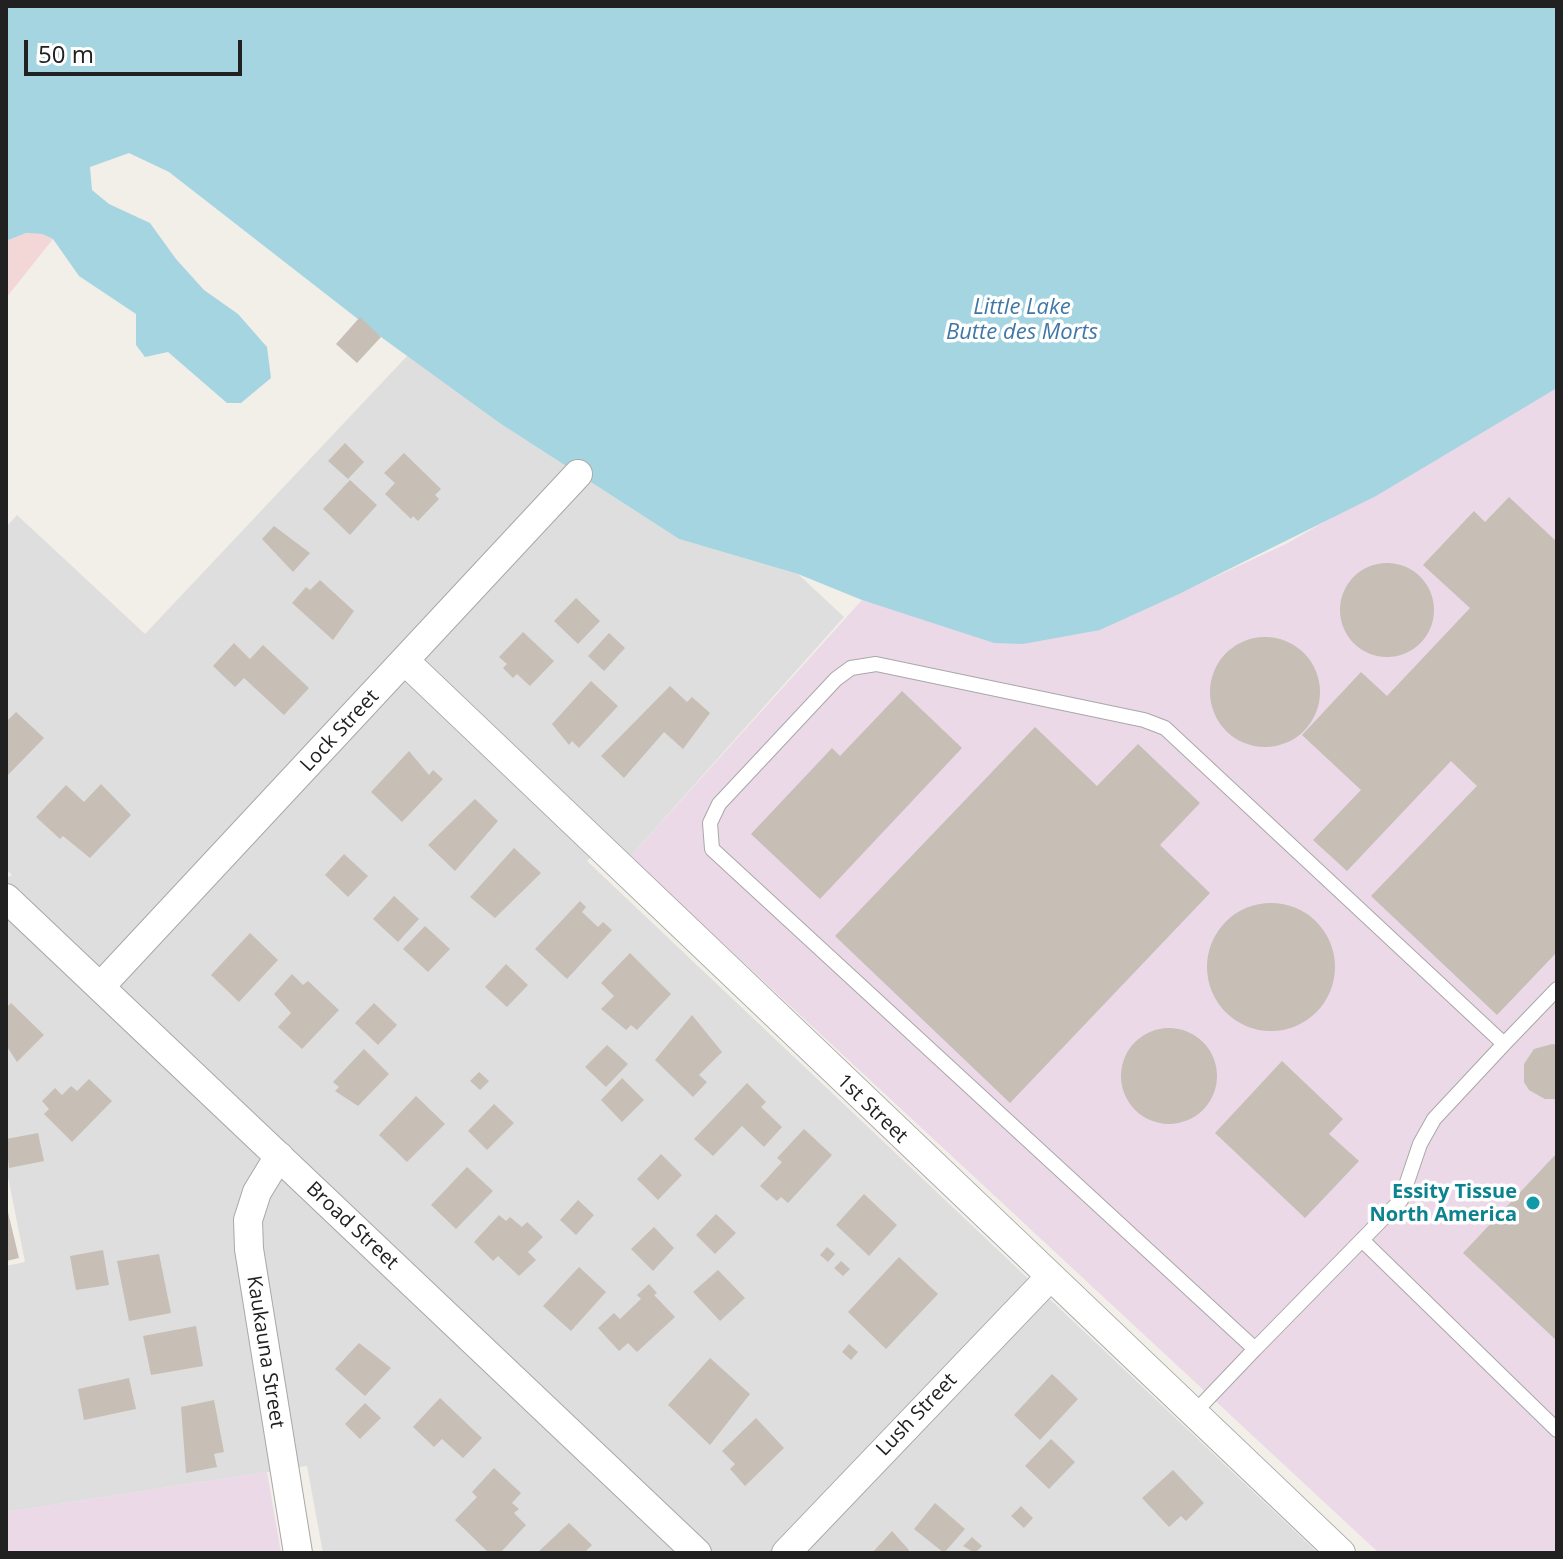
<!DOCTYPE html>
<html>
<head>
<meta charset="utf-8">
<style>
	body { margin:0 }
	#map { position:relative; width:1563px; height:1559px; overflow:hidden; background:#f2eee8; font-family:"Open Sans",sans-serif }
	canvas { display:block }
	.frame { position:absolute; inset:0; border:8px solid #212121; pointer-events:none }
	.scale { position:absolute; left:24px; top:40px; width:218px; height:36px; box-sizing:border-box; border:4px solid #212121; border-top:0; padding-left:10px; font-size:24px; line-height:28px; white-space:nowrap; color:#212121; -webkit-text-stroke:6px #fff; paint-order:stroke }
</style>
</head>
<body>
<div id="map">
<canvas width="1563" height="1559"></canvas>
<div class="frame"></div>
<div class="scale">50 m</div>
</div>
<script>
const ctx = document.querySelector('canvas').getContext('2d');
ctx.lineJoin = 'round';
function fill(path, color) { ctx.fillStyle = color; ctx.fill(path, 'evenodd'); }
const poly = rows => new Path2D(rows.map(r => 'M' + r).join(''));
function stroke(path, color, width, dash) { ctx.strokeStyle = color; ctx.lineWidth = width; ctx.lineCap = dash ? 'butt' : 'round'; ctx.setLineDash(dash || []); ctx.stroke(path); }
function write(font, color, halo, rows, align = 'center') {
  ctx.font = font + ' "Open Sans",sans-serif'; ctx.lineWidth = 7; ctx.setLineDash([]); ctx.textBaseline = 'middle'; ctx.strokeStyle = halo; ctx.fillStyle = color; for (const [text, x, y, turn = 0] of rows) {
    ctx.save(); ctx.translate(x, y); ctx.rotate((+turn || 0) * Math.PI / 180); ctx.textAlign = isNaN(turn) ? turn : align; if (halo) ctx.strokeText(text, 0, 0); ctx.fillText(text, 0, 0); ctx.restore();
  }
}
const residential = poly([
	[409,354,501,424,679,539,798,574,844,617,630,857,599,848,587,861,1318,1553,323,1553,307,1466,6,1512,6,1266,25,1262,6,1167,6,878,12,875,6,869,6,527,17,515,145,634]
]);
const commercial = poly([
	[26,233,42,234,53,239,6,298,6,241]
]);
const industrial = poly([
	[1557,388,1557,1553,1379,1553,630,857,862,600,914,616,1100,630,1286,544],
	[267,1472,281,1553,6,1553,6,1512]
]);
const water = poly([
	[6,6,1557,6,1557,388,1376,496,1179,594,1100,630,1023,644,994,643,862,600,798,574,679,539,501,424,381,337,169,172,129,153,90,167,92,190,109,204,150,223,176,259,204,290,238,314,267,347,271,378,241,403,227,403,168,352,145,357,136,345,136,314,79,276,53,239,42,234,26,233,6,241]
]);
const building = poly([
	[360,317,381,337,357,363,336,344],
	[345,443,364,462,348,479,328,461],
	[404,453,441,489,435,495,439,499,418,521,413,516,411,519,385,494,395,483,384,473],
	[350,480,377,505,350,535,323,509],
	[1509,497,1557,542,1557,952,1497,1015,1371,896,1477,786,1451,761,1347,871,1313,840,1361,790,1302,735,1361,672,1387,696,1470,608,1423,565,1474,511,1485,522],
	[274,526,310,553,293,572,262,539],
	'1340 610a47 47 0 1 1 94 0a47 47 0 1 1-94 0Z',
	[320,580,354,611,333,640,292,603,306,587,310,590],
	[576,598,600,621,578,644,554,621],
	[523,632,554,661,530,686,517,674,513,678,503,668,507,664,499,657],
	[609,633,625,648,604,671,588,656],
	'1210 692a55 55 0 1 1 110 0a55 55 0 1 1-110 0Z',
	[234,643,250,659,263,645,309,688,284,715,244,678,235,687,213,666],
	[591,681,618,706,579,748,572,741,569,745,552,724],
	[670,686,687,702,692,697,710,713,683,749,664,732,624,778,601,756],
	[902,691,962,748,820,899,751,834,832,748,840,756],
	[16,712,44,738,6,777,6,722],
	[1035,727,1097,786,1138,744,1200,803,1160,845,1210,893,1010,1103,835,936],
	[409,751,429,775,433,770,443,779,402,822,371,792],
	[101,784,131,815,90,858,63,836,60,839,36,817,66,785,84,802],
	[475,799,498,821,455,871,428,845],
	[514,848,541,873,495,918,470,897],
	[344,854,368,876,348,897,325,875],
	[394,896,419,919,398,942,373,919],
	[580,901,586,907,582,912,598,927,603,922,612,930,567,979,535,949],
	'1207 967a64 64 0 1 1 128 0a64 64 0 1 1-128 0Z',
	[425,926,450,949,428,972,403,949],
	[250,933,278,960,239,1002,211,975],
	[630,953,671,994,637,1030,631,1025,626,1030,601,1009,614,996,601,983],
	[506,964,528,985,507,1007,485,987],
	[292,974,303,985,308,981,339,1010,302,1049,278,1027,291,1013,274,994],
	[11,1003,44,1035,17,1062,6,1045,6,1008],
	[374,1003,397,1025,378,1045,355,1023],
	[692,1015,722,1052,699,1075,707,1082,693,1097,655,1060],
	'1121 1076a48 48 0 1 1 96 0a48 48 0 1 1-96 0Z',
	[1552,1044,1557,1045,1557,1099,1545,1099,1529,1090,1524,1082,1524,1064,1534,1049],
	[607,1045,628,1064,606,1087,585,1067],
	[364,1049,389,1074,358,1106,335,1091,339,1087,333,1082],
	[1282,1061,1343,1119,1329,1134,1359,1161,1305,1218,1215,1133],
	[479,1072,489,1081,480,1090,470,1081],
	[622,1078,644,1100,622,1122,601,1100],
	[89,1079,112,1101,72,1142,44,1114,49,1109,42,1101,55,1088,62,1095,71,1086,77,1091],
	[747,1083,766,1102,761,1107,782,1127,764,1147,742,1126,713,1156,694,1139],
	[416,1096,445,1124,407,1162,379,1135],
	[494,1104,514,1123,487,1150,468,1131],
	[804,1129,832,1155,788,1203,781,1197,777,1201,760,1186,782,1162,777,1158],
	[38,1133,44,1161,9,1168,6,1139],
	[1557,1153,1557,1341,1463,1253],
	[661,1154,682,1175,658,1200,637,1179],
	[467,1167,493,1191,456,1229,431,1205],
	[864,1194,897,1225,869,1256,836,1225],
	[578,1200,594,1215,576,1235,560,1220],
	[6,1204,19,1258,6,1261],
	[716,1214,736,1233,715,1254,696,1235],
	[499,1215,506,1221,510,1217,522,1227,527,1222,543,1237,528,1252,536,1260,519,1276,498,1256,493,1261,474,1242],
	[654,1227,674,1248,653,1271,631,1249],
	[827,1247,835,1254,828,1262,820,1255],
	[103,1250,109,1285,76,1290,70,1256],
	[159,1254,171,1313,129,1321,117,1261],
	[899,1257,938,1294,886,1349,848,1312],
	[841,1261,850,1269,843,1276,834,1268],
	[579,1267,606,1292,571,1331,543,1306],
	[718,1270,745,1298,720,1321,693,1292],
	[649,1284,657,1293,654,1295,675,1317,637,1352,628,1343,619,1351,598,1328,614,1313,620,1319,641,1299,637,1295],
	[196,1326,203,1366,151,1375,143,1336],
	[359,1343,391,1368,365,1396,335,1369],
	[849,1344,858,1352,851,1360,842,1352],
	[710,1358,750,1394,710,1445,668,1405],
	[1052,1374,1078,1399,1040,1440,1014,1415],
	[129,1378,136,1409,84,1420,78,1389],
	[440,1398,482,1438,463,1458,442,1439,434,1447,413,1427],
	[214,1400,224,1452,214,1454,217,1467,186,1473,181,1407],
	[365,1403,381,1418,360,1439,345,1424],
	[756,1418,784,1448,745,1486,730,1469,735,1464,722,1451],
	[1051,1439,1075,1462,1049,1489,1025,1466],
	[494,1468,521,1493,512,1503,519,1509,514,1513,526,1525,500,1553,489,1553,455,1520,477,1497,472,1492],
	[1173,1470,1204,1503,1186,1521,1181,1516,1169,1527,1142,1498],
	[935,1503,965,1529,944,1553,914,1529],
	[1021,1506,1033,1518,1024,1528,1011,1516],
	[569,1523,592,1545,584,1553,537,1553],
	[892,1531,909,1550,906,1553,872,1553],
	[972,1537,982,1546,975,1553,963,1546]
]);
const lane = poly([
	[1362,1240,1557,1430],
	[1255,1349,1401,1200,1420,1144,1434,1119,1504,1044],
	[1193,1414,1255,1349,712,849,710,823,719,804,836,679,851,668,876,664,1144,720,1165,728,1504,1044,1557,989]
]);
const street = poly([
	[405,661,1341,1553],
	[6,898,697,1553],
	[100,987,578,474],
	[279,1156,257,1192,248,1220,249,1249,298,1553],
	[786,1553,1049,1278]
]);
const markers = [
	[1533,1203,8,"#0f9aa8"]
];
const streetNames = [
	["Lock Street",340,731,-47],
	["1st Street",872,1109,44],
	["Broad Street",352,1226,43],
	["Kaukauna Street",265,1352,81],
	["Lush Street",917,1415,-46]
];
const cultureNames = [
	["Essity Tissue",1517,1192],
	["North America",1517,1215]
];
const waterNames = [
	["Little Lake",1022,308],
	["Butte des Morts",1022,333]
];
fill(residential, '#dfdede');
fill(commercial, '#f3d7d7');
fill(industrial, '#ebd9e8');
fill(water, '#a6d5e2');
fill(building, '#c7beb6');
stroke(lane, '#a8a8a8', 16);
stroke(street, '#a8a8a8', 30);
stroke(lane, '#fff', 14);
stroke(street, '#fff', 28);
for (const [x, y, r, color] of markers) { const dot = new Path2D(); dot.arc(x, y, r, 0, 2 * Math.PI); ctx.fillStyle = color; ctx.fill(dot); stroke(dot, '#fff', 3); }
write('20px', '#212121', '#fff', streetNames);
write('bold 20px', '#0d838f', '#fff', cultureNames, 'right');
write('italic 22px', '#4177a7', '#fff', waterNames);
</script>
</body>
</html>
